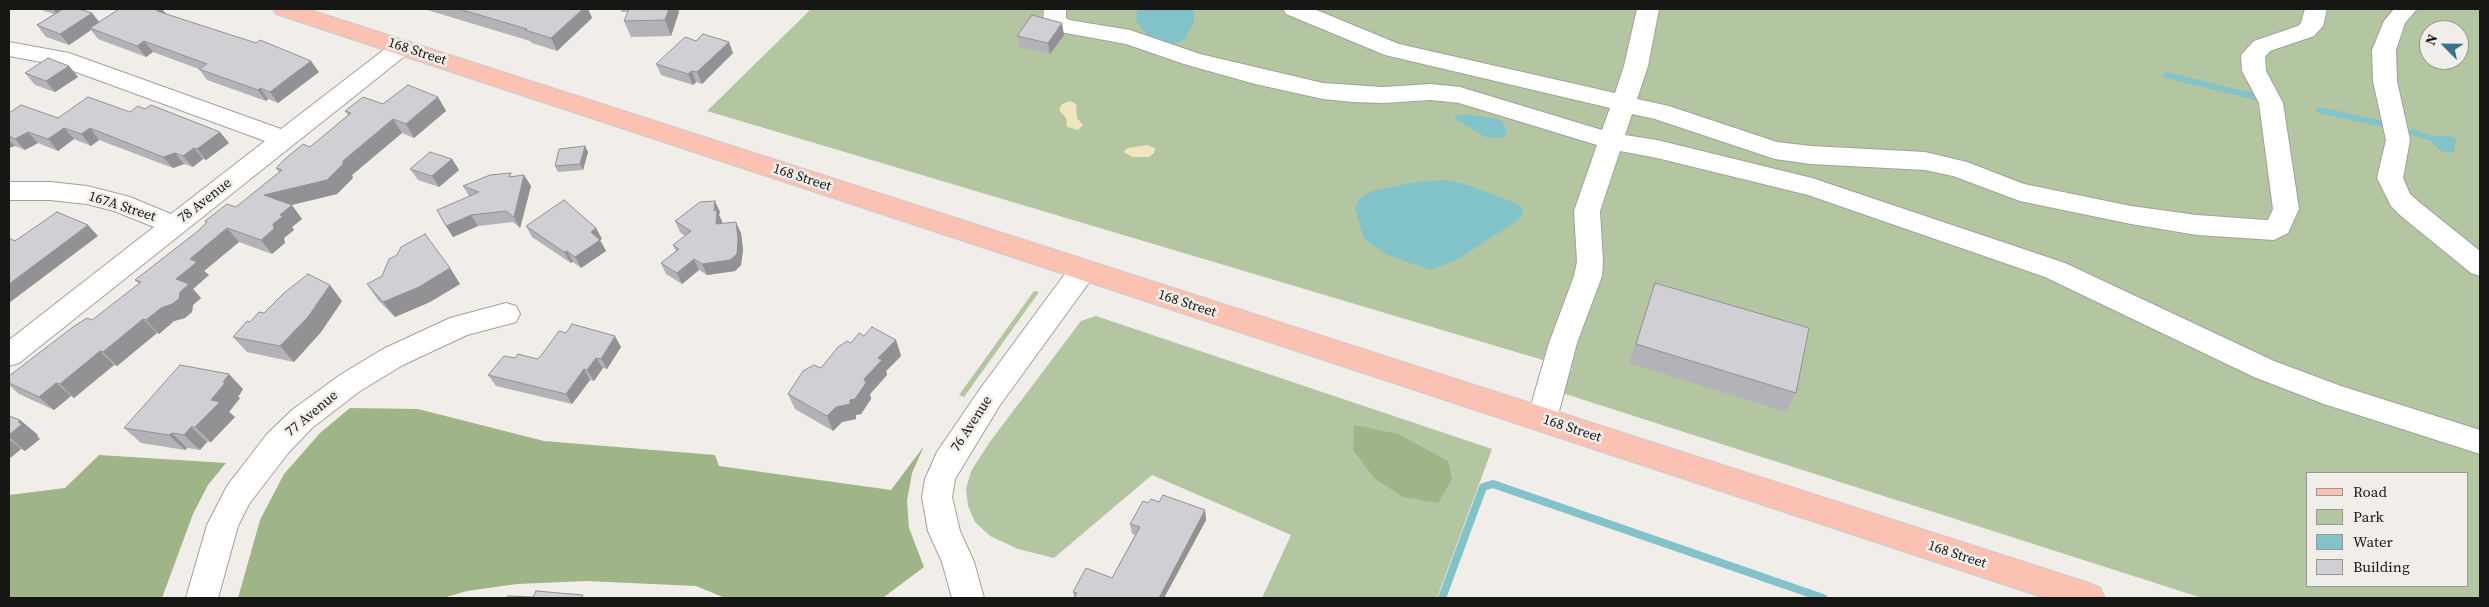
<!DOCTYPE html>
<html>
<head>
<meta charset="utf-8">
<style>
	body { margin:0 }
	#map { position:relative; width:2489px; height:607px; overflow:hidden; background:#f1eeea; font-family:"Source Serif 4",serif }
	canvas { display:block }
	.frame { position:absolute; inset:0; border:10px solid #161614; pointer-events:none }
	.legend { position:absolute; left:2306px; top:472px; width:162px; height:115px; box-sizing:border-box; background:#f1eeea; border:1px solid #999894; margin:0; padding:6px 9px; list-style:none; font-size:15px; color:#161614 }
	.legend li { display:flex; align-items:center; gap:10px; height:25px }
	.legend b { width:25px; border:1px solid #999894 }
	.north { position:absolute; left:2419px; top:20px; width:50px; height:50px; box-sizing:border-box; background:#f1eeea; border:1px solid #999894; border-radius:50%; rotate:293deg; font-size:14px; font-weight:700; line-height:20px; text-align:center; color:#161614 }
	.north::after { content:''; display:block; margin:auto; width:18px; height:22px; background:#3a738d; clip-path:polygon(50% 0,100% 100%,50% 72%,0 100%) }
</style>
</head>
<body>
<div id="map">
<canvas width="2489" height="607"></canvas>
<div class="frame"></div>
<ul class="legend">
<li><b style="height:6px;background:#fbc1b3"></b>Road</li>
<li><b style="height:14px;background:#b4c6a1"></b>Park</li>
<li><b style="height:14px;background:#81c3c9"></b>Water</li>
<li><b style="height:14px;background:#d0cfd4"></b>Building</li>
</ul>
<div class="north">N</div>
</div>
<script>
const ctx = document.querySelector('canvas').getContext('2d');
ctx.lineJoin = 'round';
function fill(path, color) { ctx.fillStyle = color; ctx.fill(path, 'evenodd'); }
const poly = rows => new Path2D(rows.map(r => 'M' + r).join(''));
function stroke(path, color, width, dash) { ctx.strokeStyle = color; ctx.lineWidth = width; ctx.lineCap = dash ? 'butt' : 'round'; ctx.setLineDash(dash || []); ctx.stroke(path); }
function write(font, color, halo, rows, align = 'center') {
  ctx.font = font + ' "Source Serif 4",serif'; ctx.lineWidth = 5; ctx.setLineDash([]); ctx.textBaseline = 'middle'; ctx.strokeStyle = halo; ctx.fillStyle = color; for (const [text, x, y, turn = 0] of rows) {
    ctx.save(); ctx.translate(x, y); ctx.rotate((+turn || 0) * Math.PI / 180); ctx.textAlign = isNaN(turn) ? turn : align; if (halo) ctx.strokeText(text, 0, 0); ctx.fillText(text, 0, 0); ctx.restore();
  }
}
const green = poly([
	[811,9,2480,9,2480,598,2202,598,1559,392,1564,375,1573,369,707,111],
	[2429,30,2459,30,2459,60,2429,60],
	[2308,473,2468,473,2468,586,2308,586],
	[1034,291,1039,292,964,397,959,395],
	[1096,316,1492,449,1437,598,1262,598,1291,535,1152,475,1054,558,1018,549,990,536,975,522,968,506,966,489,971,471,989,443,1081,321]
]);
const forest = poly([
	[350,408,418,409,544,441,715,455,719,466,891,490,924,446,912,473,907,501,909,528,924,567,884,597,859,598,725,598,696,586,586,581,517,584,467,591,443,598,238,598,260,520,284,474,320,433],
	[1354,425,1398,434,1448,461,1452,479,1438,503,1403,497,1375,479,1353,450],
	[99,455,226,463,208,485,193,514,162,598,9,598,9,495,65,488]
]);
const sand = poly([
	[1070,101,1076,104,1077,118,1083,125,1078,130,1067,127,1066,118,1059,110,1062,104],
	[1147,145,1155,148,1154,153,1149,157,1133,157,1123,152,1128,148]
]);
const water = poly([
	[1138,9,1194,9,1194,22,1185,39,1169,46,1150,38,1145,32,1136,21],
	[1467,114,1498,119,1503,123,1507,132,1502,138,1485,137,1455,119,1455,116],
	[2430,136,2450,136,2456,139,2454,152,2449,153,2439,150,2430,140,2428,137],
	[1446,180,1468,185,1518,204,1523,211,1521,218,1460,258,1431,270,1387,255,1364,239,1355,207,1360,199,1366,194,1375,190,1417,182]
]);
const streamFar1 = poly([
	[2166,75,2260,98],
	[2319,110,2387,125],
	[2412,132,2428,137]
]);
const stream = poly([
	[1442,598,1483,487,1493,484,1823,598]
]);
const minor = poly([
	[1044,9,1066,9,1066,18,1069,20,1130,30,1200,54,1323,83,1383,87,1431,84,1460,87,1602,130,1610,108,1385,55,1286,14,1283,9,1314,9,1399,44,1615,93,1624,66,1637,9,1659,9,1648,66,1637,99,1669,106,1777,142,1811,146,1925,152,1967,162,2024,184,2131,206,2197,215,2266,220,2268,220,2273,209,2259,103,2242,71,2241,55,2254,41,2298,26,2301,23,2305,9,2327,9,2323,26,2314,36,2270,51,2265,57,2266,71,2283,103,2299,209,2288,233,2274,240,2197,235,2131,224,2020,201,1953,176,1925,170,1811,164,1775,159,1655,119,1632,114,1625,135,1657,140,1812,178,2065,263,2274,361,2341,386,2480,430,2480,454,2324,404,2254,377,2045,277,1808,195,1657,158,1620,151,1600,211,1603,262,1602,276,1577,343,1557,419,1552,428,1542,431,1532,428,1527,419,1549,343,1574,276,1577,262,1574,211,1597,145,1459,103,1431,100,1383,103,1353,102,1323,99,1255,84,1184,64,1126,44,1055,31,1046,26,1043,21,1044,9],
	[2394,9,2417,9,2405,23,2396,50,2397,81,2410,140,2403,178,2410,194,2419,202,2480,251,2480,276,2471,273,2401,216,2391,206,2377,178,2386,140,2373,81,2372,50,2384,21,2394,9],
	[402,40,410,42,414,47,410,52,19,363,9,366,9,340,154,227,114,211,87,204,50,200,9,200,9,182,50,182,87,186,130,197,171,214,265,141,57,65,9,56,9,42,69,53,281,129,394,42,402,40],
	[1083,260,1093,263,1096,270,1093,277,1000,405,955,479,952,497,960,531,974,562,984,598,952,598,942,562,928,531,922,497,925,479,937,452,980,389,1073,263,1083,260],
	[506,303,516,306,520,314,516,322,467,335,403,365,360,391,312,428,289,452,249,504,238,526,218,598,186,598,207,525,227,486,267,434,292,410,340,375,383,349,450,318,506,303]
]);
const major = poly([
	[273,9,307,9,2089,583,2100,588,2105,598,2045,598,276,14,273,9]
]);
const wall = poly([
	[38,9,79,9,92,13,99,22,119,9,162,9,166,14,319,72,278,103,268,99,266,101,207,80,199,69,153,52,146,57,98,39,91,30,69,45,46,37,37,25,54,14],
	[424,9,588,9,592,18,557,51,532,43,530,41],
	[621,9,678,9,679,12,671,36,631,37,624,21,628,12,622,12],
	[1064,35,1050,54,1019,47,1017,36],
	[733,53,702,84,696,82,693,85,661,75,656,64],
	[69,66,78,77,55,92,35,85,25,73],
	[438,97,446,111,414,138,402,133,352,175,353,178,337,194,291,205,302,219,292,227,294,230,284,238,285,243,272,254,239,242,204,271,209,275,193,289,201,298,193,305,192,312,185,318,174,321,159,334,157,333,117,366,114,365,74,398,71,396,54,410,19,394,9,385,9,376,92,320,139,284,135,280,198,231,207,223,205,221,236,207,279,172,276,168,310,147,348,115,345,111,383,104],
	[130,112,229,143,206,160,203,159,193,167,184,164,173,168,99,140,91,146,74,139,58,151,38,143,25,150,15,146,9,148,9,113,58,118],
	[588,152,583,170,558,172,555,166],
	[452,159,459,170,439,187,418,180,410,169],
	[513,176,531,186,520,228,513,222,478,226,453,237,446,226,469,196,463,186],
	[720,212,719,215,722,221,722,223,741,233,743,250,741,265,735,271,707,275,699,270,682,284,666,274,661,263,676,252,673,245,685,236,680,232,675,221],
	[526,226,596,228,602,239,600,240,606,251,581,268,573,262,571,263,532,237],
	[450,268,460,284,430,302,395,317,378,300,367,284],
	[1655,283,1796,393,1786,412,1629,363],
	[342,301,321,332,294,362,247,352,233,337,264,313],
	[864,336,896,340,901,356,886,371,887,375,870,394,871,399,861,414,856,415,856,419,842,422,833,431,795,409,788,394,851,343],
	[621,347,607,369,603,368,594,381,590,380,572,404,496,386,488,375,537,359],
	[243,389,238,397,240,398,229,412,235,417,211,442,207,442,200,450,187,448,185,450,141,443,124,428],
	[9,416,20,420,38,435,37,436,40,439,25,451,21,449,9,459],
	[1159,502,1205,510,1206,520,1164,598,1074,597,1073,592,1112,578,1135,535,1132,534,1130,524,1148,503]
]);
const shadedWall = poly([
	[53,9,71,9,59,16],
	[157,9,162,9,167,15,157,11],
	[583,9,588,9,592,18,557,51,551,38],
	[669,9,678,9,679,12,671,36,665,20],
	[92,13,101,24,90,28,91,30,69,45,60,34],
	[1062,23,1064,35,1050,54,1048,43],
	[144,41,153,52,146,57,137,46],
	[729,42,733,53,702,84,697,72],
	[311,61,319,72,278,103,270,92],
	[69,66,78,77,55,92,46,81],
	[692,71,696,82,693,85,688,74],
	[260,88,268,99,266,101,258,90],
	[438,97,446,111,414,138,406,124],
	[393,119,402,133,352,175,353,178,337,194,275,209,264,195,343,161],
	[64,128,74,139,58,151,48,139],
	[90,128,99,140,91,146,81,134],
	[28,132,38,143,25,150,15,139],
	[220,132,229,143,206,160,197,149],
	[9,140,15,146,9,148],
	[585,146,588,152,583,170,580,164],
	[194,148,203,159,193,167,183,156],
	[175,153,184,164,173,168,163,157],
	[452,159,459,170,439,187,432,176],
	[524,175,531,186,520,228,514,217],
	[715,201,720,212,719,215,722,221,721,235,716,224,714,211],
	[292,205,302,219,292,227,294,230,284,238,285,243,272,254,261,240,280,215],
	[471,215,478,226,453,237,446,226],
	[736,222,741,233,743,250,741,265,735,271,707,275,702,264],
	[88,225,98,236,9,303,9,284],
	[227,228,239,242,204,271,209,275,193,289,201,298,193,305,192,312,185,318,174,321,159,334,146,320,190,259],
	[596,228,602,239,600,240,606,251,581,268,575,257,591,232],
	[567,251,573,262,571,263,564,252],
	[694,259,699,270,682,284,677,273],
	[450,268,460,284,430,302,395,317,383,302],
	[330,285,342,301,321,332,294,362,280,346],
	[143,319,157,333,117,366,103,352],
	[615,336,621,347,607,369,601,359],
	[896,340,901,356,886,371,887,375,870,394,871,399,861,414,856,415,856,419,842,422,833,431,827,416,864,379,878,358],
	[100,351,114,365,74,398,60,384],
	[596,358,603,368,594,381,587,370],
	[584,369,590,380,572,404,566,394],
	[229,374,243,389,238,397,240,398,229,412,235,417,211,442,195,427,211,400,223,382],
	[56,383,71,396,54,410,39,397],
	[20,420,38,435,37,436,40,439,25,451,9,437,9,435],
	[191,427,207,442,200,450,184,435],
	[172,433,187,448,185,450,169,435],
	[9,439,21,449,9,459],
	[1205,510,1206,520,1164,598,1159,598]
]);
const building = poly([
	[63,9,79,9,92,13,60,34,37,25,63,9],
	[119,9,157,9,157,11,256,43,260,40,311,61,270,92,260,88,258,90,199,69,207,64,144,41,137,46,90,28,119,9],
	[459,9,583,9,551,38,525,30,527,29,459,9],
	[629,9,669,9,665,20,624,21,629,9],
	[1032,15,1062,23,1048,43,1017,36,1032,15],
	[703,34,729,42,697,72,692,71,688,74,656,64,685,37,696,41,703,34],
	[48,58,69,66,46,81,25,73,48,58],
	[408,85,438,97,406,124,393,119,343,161,343,164,327,180,264,195,292,205,280,215,283,216,273,224,274,229,261,240,227,228,190,259,197,262,176,279,189,284,180,292,179,299,172,304,161,308,146,320,143,319,103,352,100,351,60,384,56,383,39,397,9,383,9,376,73,327,87,318,92,320,141,282,135,280,198,231,207,222,205,221,227,204,236,207,282,170,276,168,285,159,303,144,310,147,351,113,345,111,363,97,383,104,408,85],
	[88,97,130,112,138,106,145,109,151,105,220,132,197,149,194,148,183,156,175,153,163,157,90,128,81,134,64,128,48,139,28,132,15,139,9,136,9,113,21,105,58,118,88,97],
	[585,146,580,164,555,166,559,149,585,146],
	[430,152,452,159,432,176,410,169,430,152],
	[511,173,509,177,524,175,514,217,506,211,471,215,446,226,437,210,479,192,463,186,490,175,511,173],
	[564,200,596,228,591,232,600,240,575,257,567,251,564,252,526,226,564,200],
	[715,201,714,211,717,210,716,224,736,222,738,239,737,254,730,260,702,264,694,259,677,273,661,263,679,249,673,245,691,231,675,221,700,202,715,201],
	[57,212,88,225,9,284,9,238,15,241,57,212],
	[425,234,450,268,419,287,383,302,367,284,382,276,389,259,397,255,401,247,425,234],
	[308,274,330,285,308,317,280,346,233,337,247,321,250,322,259,312,264,313,284,293,308,274],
	[1655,283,1809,328,1796,393,1636,344,1655,283],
	[572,324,615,336,601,359,596,358,587,370,584,369,566,394,488,375,504,356,515,358,518,354,537,359,540,357,559,331,566,333,572,324],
	[872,327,896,340,878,358,882,360,864,379,866,383,855,399,850,400,850,404,836,407,827,416,788,394,803,371,814,365,821,368,838,347,847,341,851,343,859,333,864,336,872,327],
	[180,365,229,374,223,382,225,383,211,400,220,402,195,427,191,427,184,435,172,433,169,435,124,428,180,365],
	[9,416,20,420,18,422,22,424,9,435,9,416],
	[1163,495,1205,510,1159,598,1074,598,1077,593,1073,592,1086,568,1112,578,1140,527,1130,524,1143,501,1148,503,1151,499,1159,502,1163,495],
	[536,591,583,595,582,598,506,598,508,596,533,597,536,591]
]);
const streetNames = [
	["168 Street",417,52,18],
	["168 Street",802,178,18],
	["78 Avenue",205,201,-38],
	["167A Street",122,207,18],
	["168 Street",1187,304,18],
	["77 Avenue",312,414,-40],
	["76 Avenue",972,424,-57],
	["168 Street",1572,429,18],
	["168 Street",1957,555,18]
];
fill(green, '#b4c6a1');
fill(forest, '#9fb487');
fill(sand, '#efe5c0');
fill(water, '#81c3c9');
stroke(streamFar1, '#81c3c9', 6);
stroke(stream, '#81c3c9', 8);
stroke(minor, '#a2a09c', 2);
stroke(major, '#cccccb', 2);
fill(minor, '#fff');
fill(major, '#fbc1b3');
fill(wall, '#b3b2b6');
fill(shadedWall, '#929194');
fill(building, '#d0cfd4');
stroke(building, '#929194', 1);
write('14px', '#161614', '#f1eeea', streetNames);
</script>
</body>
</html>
